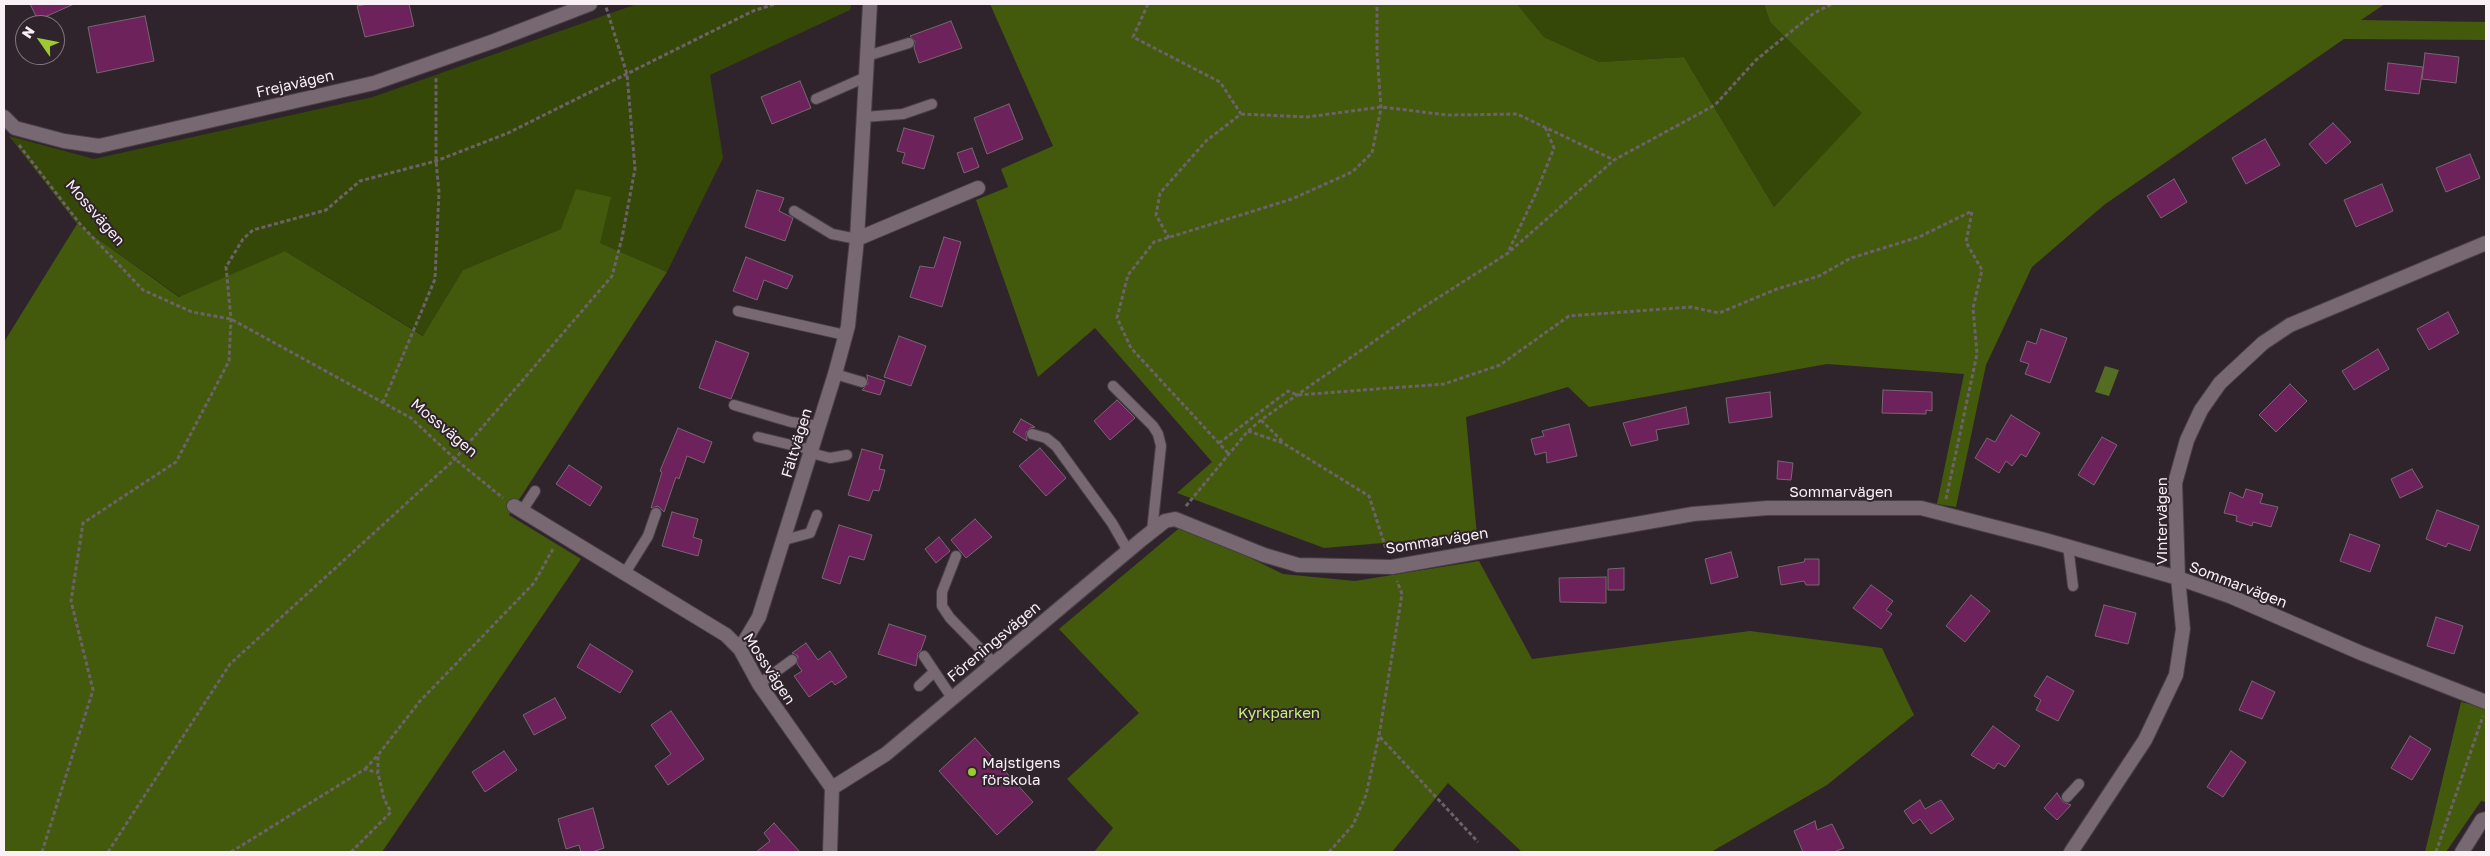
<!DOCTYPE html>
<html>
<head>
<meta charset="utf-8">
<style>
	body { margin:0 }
	#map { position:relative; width:2490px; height:856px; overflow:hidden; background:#30242c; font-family:"Golos Text",sans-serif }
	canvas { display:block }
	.frame { position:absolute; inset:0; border:5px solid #f8f0f5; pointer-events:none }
	.north { position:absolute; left:15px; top:15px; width:50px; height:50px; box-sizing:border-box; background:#30242c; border:1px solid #80767c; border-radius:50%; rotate:303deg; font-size:14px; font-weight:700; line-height:20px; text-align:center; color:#f8f0f5 }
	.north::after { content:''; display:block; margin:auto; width:18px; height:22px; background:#9dca30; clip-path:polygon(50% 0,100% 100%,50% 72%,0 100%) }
</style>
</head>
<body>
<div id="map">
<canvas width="2490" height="856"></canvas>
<div class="frame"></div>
<div class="north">N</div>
</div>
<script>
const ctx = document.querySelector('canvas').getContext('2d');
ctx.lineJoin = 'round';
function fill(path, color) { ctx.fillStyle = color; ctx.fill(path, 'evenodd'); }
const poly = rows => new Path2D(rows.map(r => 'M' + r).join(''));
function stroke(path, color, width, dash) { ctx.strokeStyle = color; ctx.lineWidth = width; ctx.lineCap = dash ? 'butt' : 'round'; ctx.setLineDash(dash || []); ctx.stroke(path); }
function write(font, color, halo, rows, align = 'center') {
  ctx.font = font + ' "Golos Text",sans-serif'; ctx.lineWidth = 4; ctx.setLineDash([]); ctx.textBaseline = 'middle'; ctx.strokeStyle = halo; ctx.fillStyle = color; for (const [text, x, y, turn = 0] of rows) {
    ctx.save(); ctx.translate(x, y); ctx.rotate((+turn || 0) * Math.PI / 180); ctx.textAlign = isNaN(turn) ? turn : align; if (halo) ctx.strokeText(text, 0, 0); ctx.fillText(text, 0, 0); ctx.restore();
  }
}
const green = poly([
	[637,4,851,4,850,10,710,75,723,158,667,272,600,243,561,229,463,270,424,336,285,251,180,297,77,224,9,136,94,159,373,97],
	[1517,4,1764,4,1770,22,1863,113,1774,207,1684,57,1599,62,1544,37]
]);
const forest = poly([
	[990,4,1517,4,1544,37,1599,62,1684,57,1774,207,1862,113,1770,22,1764,4,2385,4,2361,20,2486,22,2486,40,2344,39,2104,205,2032,267,1986,365,1956,507,1937,504,1964,374,1827,364,1589,407,1568,387,1466,417,1477,535,1324,548,1177,493,1212,462,1095,328,1038,377,976,200,1008,187,1001,169,1053,146],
	[576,189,611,197,600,243,667,272,509,515,581,559,382,852,4,852,4,342,77,224,179,297,285,251,423,336,463,270,561,229],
	[1183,525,1283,574,1355,581,1479,561,1532,659,1750,631,1882,648,1914,715,1827,785,1711,852,1522,852,1448,783,1392,852,1094,852,1113,828,1067,779,1139,713,1059,629],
	[2461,702,2486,708,2486,802,2481,801,2446,852,2425,852]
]);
const water = poly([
	[2105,366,2119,370,2109,396,2095,392]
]);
const building = poly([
	[30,4,74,4,38,20,30,4],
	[368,4,409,4,414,26,365,37,357,6,368,4],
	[145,16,154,61,97,73,88,27,145,16],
	[951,21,962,48,919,63,914,48,915,41,910,36,951,21],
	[2425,53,2459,57,2456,83,2422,79,2425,53],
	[2388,63,2423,67,2419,94,2385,90,2388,63],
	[800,81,811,108,772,124,761,97,800,81],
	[1009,104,1023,139,987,154,974,118,1009,104],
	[2333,123,2351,142,2326,164,2309,144,2333,123],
	[904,128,934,136,924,169,902,163,905,153,897,151,904,128],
	[2265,139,2280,165,2246,184,2232,158,2265,139],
	[972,148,979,167,964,173,957,153,972,148],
	[2470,154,2480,178,2446,192,2436,168,2470,154],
	[2174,179,2187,202,2161,218,2147,196,2174,179],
	[2382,184,2393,211,2356,227,2344,200,2382,184],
	[757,190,784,198,779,211,793,218,785,241,745,227,757,190],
	[944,237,961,242,942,307,910,297,920,266,934,268,944,237],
	[746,257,793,276,787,289,764,280,757,300,733,291,746,257],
	[2448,312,2459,333,2429,350,2417,329,2448,312],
	[2041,329,2067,338,2050,383,2025,374,2029,364,2020,361,2027,341,2036,344,2041,329],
	[899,336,926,346,911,386,884,377,899,336],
	[716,341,749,353,731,399,699,388,716,341],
	[2378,349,2389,369,2354,390,2342,371,2378,349],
	[867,375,885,381,880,395,862,390,868,384,867,375],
	[2290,384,2307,401,2276,432,2259,415,2290,384],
	[1883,390,1932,392,1932,411,1926,410,1926,414,1882,413,1883,390],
	[1770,392,1772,417,1729,423,1726,398,1770,392],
	[1117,400,1135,418,1110,440,1094,421,1117,400],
	[1686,407,1689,424,1656,430,1658,440,1631,446,1623,423,1686,407],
	[2011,415,2040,433,2026,457,2021,454,2012,466,2006,461,1999,473,1975,458,1987,438,1995,442,2011,415],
	[1021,419,1035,427,1030,428,1026,432,1027,441,1013,432,1021,419],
	[1569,424,1577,456,1547,463,1546,452,1535,455,1531,439,1544,436,1542,431,1569,424],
	[678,428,712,442,704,463,687,456,679,479,676,477,664,512,658,506,651,508,662,472,660,471,678,428],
	[2102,437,2117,445,2094,485,2078,475,2102,437],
	[1040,448,1066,478,1046,496,1019,466,1040,448],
	[862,449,883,455,879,469,885,470,879,491,873,490,869,501,848,495,862,449],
	[1778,461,1793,463,1791,480,1777,479,1778,461],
	[569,465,602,487,590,506,556,484,569,465],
	[2412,469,2423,487,2400,498,2391,479,2412,469],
	[2246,489,2263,494,2260,503,2278,507,2271,527,2253,522,2252,526,2236,521,2237,516,2224,513,2230,492,2243,498,2246,489],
	[2437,510,2479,526,2470,551,2448,543,2446,547,2426,539,2437,510],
	[672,512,698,519,693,537,702,540,698,556,662,546,672,512],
	[975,519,992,537,966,558,951,540,975,519],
	[839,525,872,535,864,560,849,556,840,584,822,578,839,525],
	[2350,534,2380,545,2370,572,2340,561,2350,534],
	[939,537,950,551,936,563,925,549,939,537],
	[1731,552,1738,577,1711,584,1705,559,1731,552],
	[1805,559,1819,559,1819,585,1806,585,1804,581,1781,585,1778,567,1804,562,1805,559],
	[1624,568,1624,590,1608,590,1608,569,1624,568],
	[1606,577,1606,603,1560,602,1559,578,1606,577],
	[1871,585,1893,601,1886,610,1892,614,1881,629,1853,608,1871,585],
	[1971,595,1990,611,1965,642,1946,626,1971,595],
	[2104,605,2136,613,2128,644,2095,636,2104,605],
	[2436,617,2463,626,2454,654,2427,646,2436,617],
	[889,624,926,636,921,650,918,653,916,666,878,654,889,624],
	[806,643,818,660,830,651,847,677,835,685,832,681,809,697,794,676,802,671,797,664,798,656,792,653,806,643],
	[590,644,633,671,620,693,577,667,590,644],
	[2047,676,2074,691,2058,721,2036,710,2041,700,2034,696,2047,676],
	[2252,681,2275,692,2262,719,2239,710,2252,681],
	[555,698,566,718,534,735,523,715,555,698],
	[671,711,704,759,668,785,655,766,671,754,651,725,671,711],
	[1993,726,2020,746,2005,767,1998,763,1994,769,1971,755,1993,726],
	[2410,736,2431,749,2412,780,2391,768,2410,736],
	[975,738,1033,802,997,835,939,771,975,738],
	[504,751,517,770,485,792,472,772,504,751],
	[2231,751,2246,762,2223,797,2207,787,2231,751],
	[2057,793,2063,802,2071,805,2057,820,2044,808,2057,793],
	[1920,800,1925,809,1941,800,1954,819,1931,834,1920,819,1913,824,1904,811,1920,800],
	[593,808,604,848,592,852,581,852,579,845,566,849,558,819,593,808],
	[1815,821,1817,830,1832,824,1844,848,1834,852,1803,852,1794,831,1815,821],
	[774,823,800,852,756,852,770,841,764,833,774,823]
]);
const path = poly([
	[1148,4,1133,37,1220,82,1241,114,1206,141,1160,193,1156,215,1169,238],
	[1241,114,1307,117,1381,107,1448,115,1517,114,1614,160],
	[19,145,80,224,143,290,192,312,231,319,411,418,455,459,503,498],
	[1509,250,1536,193,1554,148,1545,127],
	[383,403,435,279,439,192,436,161,436,76],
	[1261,420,1283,442],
	[1248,431,1283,443,1369,496,1387,552],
	[1219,443,1288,391,1297,395,1444,384,1500,365,1569,316,1691,307,1719,313,1777,289,1819,276,1851,258,1919,237,1972,211],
	[1228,453,1131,348,1117,318,1128,275,1154,242,1292,199,1352,172,1372,153,1381,108,1377,53,1377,4],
	[1946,499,1977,354,1973,308,1982,270,1966,242,1972,212],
	[1186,506,1248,431,1261,420,1419,310,1508,253,1614,160,1715,105,1756,60,1814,13,1832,4],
	[1380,737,1478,842],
	[365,769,378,755],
	[42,852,93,690,71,601,83,523,176,462,229,361,231,319,226,267,243,239,253,230,326,210,360,181,436,161,508,133,753,11,775,4],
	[108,852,230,664,455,459,612,276,622,238,635,169,627,74,606,7],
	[231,852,365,769,378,773],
	[351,852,391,812,384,799,378,773,378,755,420,701,534,583,554,547],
	[1329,852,1353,825,1366,795,1379,736,1402,594,1397,581],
	[2436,852,2483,716]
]);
const service = poly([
	[867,56,909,43],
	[816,99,866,77],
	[864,117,903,114,932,104],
	[794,211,832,234,857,239],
	[738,311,845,335],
	[835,374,862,382],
	[1113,386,1153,426,1158,434,1161,446,1152,531],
	[734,405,791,422,819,426],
	[1032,434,1046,438,1056,446,1112,523,1128,551],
	[758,437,812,450],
	[811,453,830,458,847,455],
	[522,511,535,491],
	[784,540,810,533,817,515],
	[2068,546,2073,586],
	[956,556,942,592,942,606,950,618,994,663],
	[625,573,648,536,656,513],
	[924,656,952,698],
	[759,684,792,660],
	[919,686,934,672],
	[2067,797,2079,784]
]);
const minor = poly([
	[4,117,15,128,64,141,99,146,374,83,494,41,590,4],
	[857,239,870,4],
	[514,506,726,635,740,649,759,684,832,788],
	[740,649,759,617,835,374,848,326,857,239,978,188],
	[832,788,886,754,1141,540,1165,521,1175,519,1264,555,1298,565,1392,567,1693,514,1767,508,1921,508,2045,540,2178,578,2232,597,2361,653,2486,702],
	[830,852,832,788],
	[2071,852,2145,740,2176,675,2183,629,2178,578,2175,483,2187,440,2201,410,2220,383,2263,343,2290,325,2486,243],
	[2462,852,2482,820,2486,819]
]);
const markers = [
	[972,772,5,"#9dca30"]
];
const streetNames = [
	["Frejavägen",295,84,-13],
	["Mossvägen",95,213,49],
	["Mossvägen",444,428,40],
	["Fältvägen",797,443,-73],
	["Sommarvägen",1841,492],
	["Vintervägen",2162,521,-90],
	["Sommarvägen",1437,541,-9],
	["Sommarvägen",2238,585,21],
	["Föreningsvägen",994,642,-40],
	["Mossvägen",769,669,57]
];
const parkNames = [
	["Kyrkparken",1279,713]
];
const poiNames = [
	["Majstigens",982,763],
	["förskola",982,780]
];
fill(green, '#364808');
fill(forest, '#43590b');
fill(water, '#556c23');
fill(building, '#6e225c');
stroke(building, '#756770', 1);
stroke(service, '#483f46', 12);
stroke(minor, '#483f46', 16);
stroke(path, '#6c6269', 3, [4, 2.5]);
stroke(service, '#776872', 10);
stroke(minor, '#776872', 14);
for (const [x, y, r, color] of markers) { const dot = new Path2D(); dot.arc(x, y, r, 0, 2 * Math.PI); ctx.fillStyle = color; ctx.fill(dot); stroke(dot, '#30242c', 2); }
write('15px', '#f8f0f5', '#30242c', streetNames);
write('15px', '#c6f176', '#30242c', parkNames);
write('15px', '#f8f0f5', '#30242c', poiNames, 'left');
</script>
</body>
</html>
